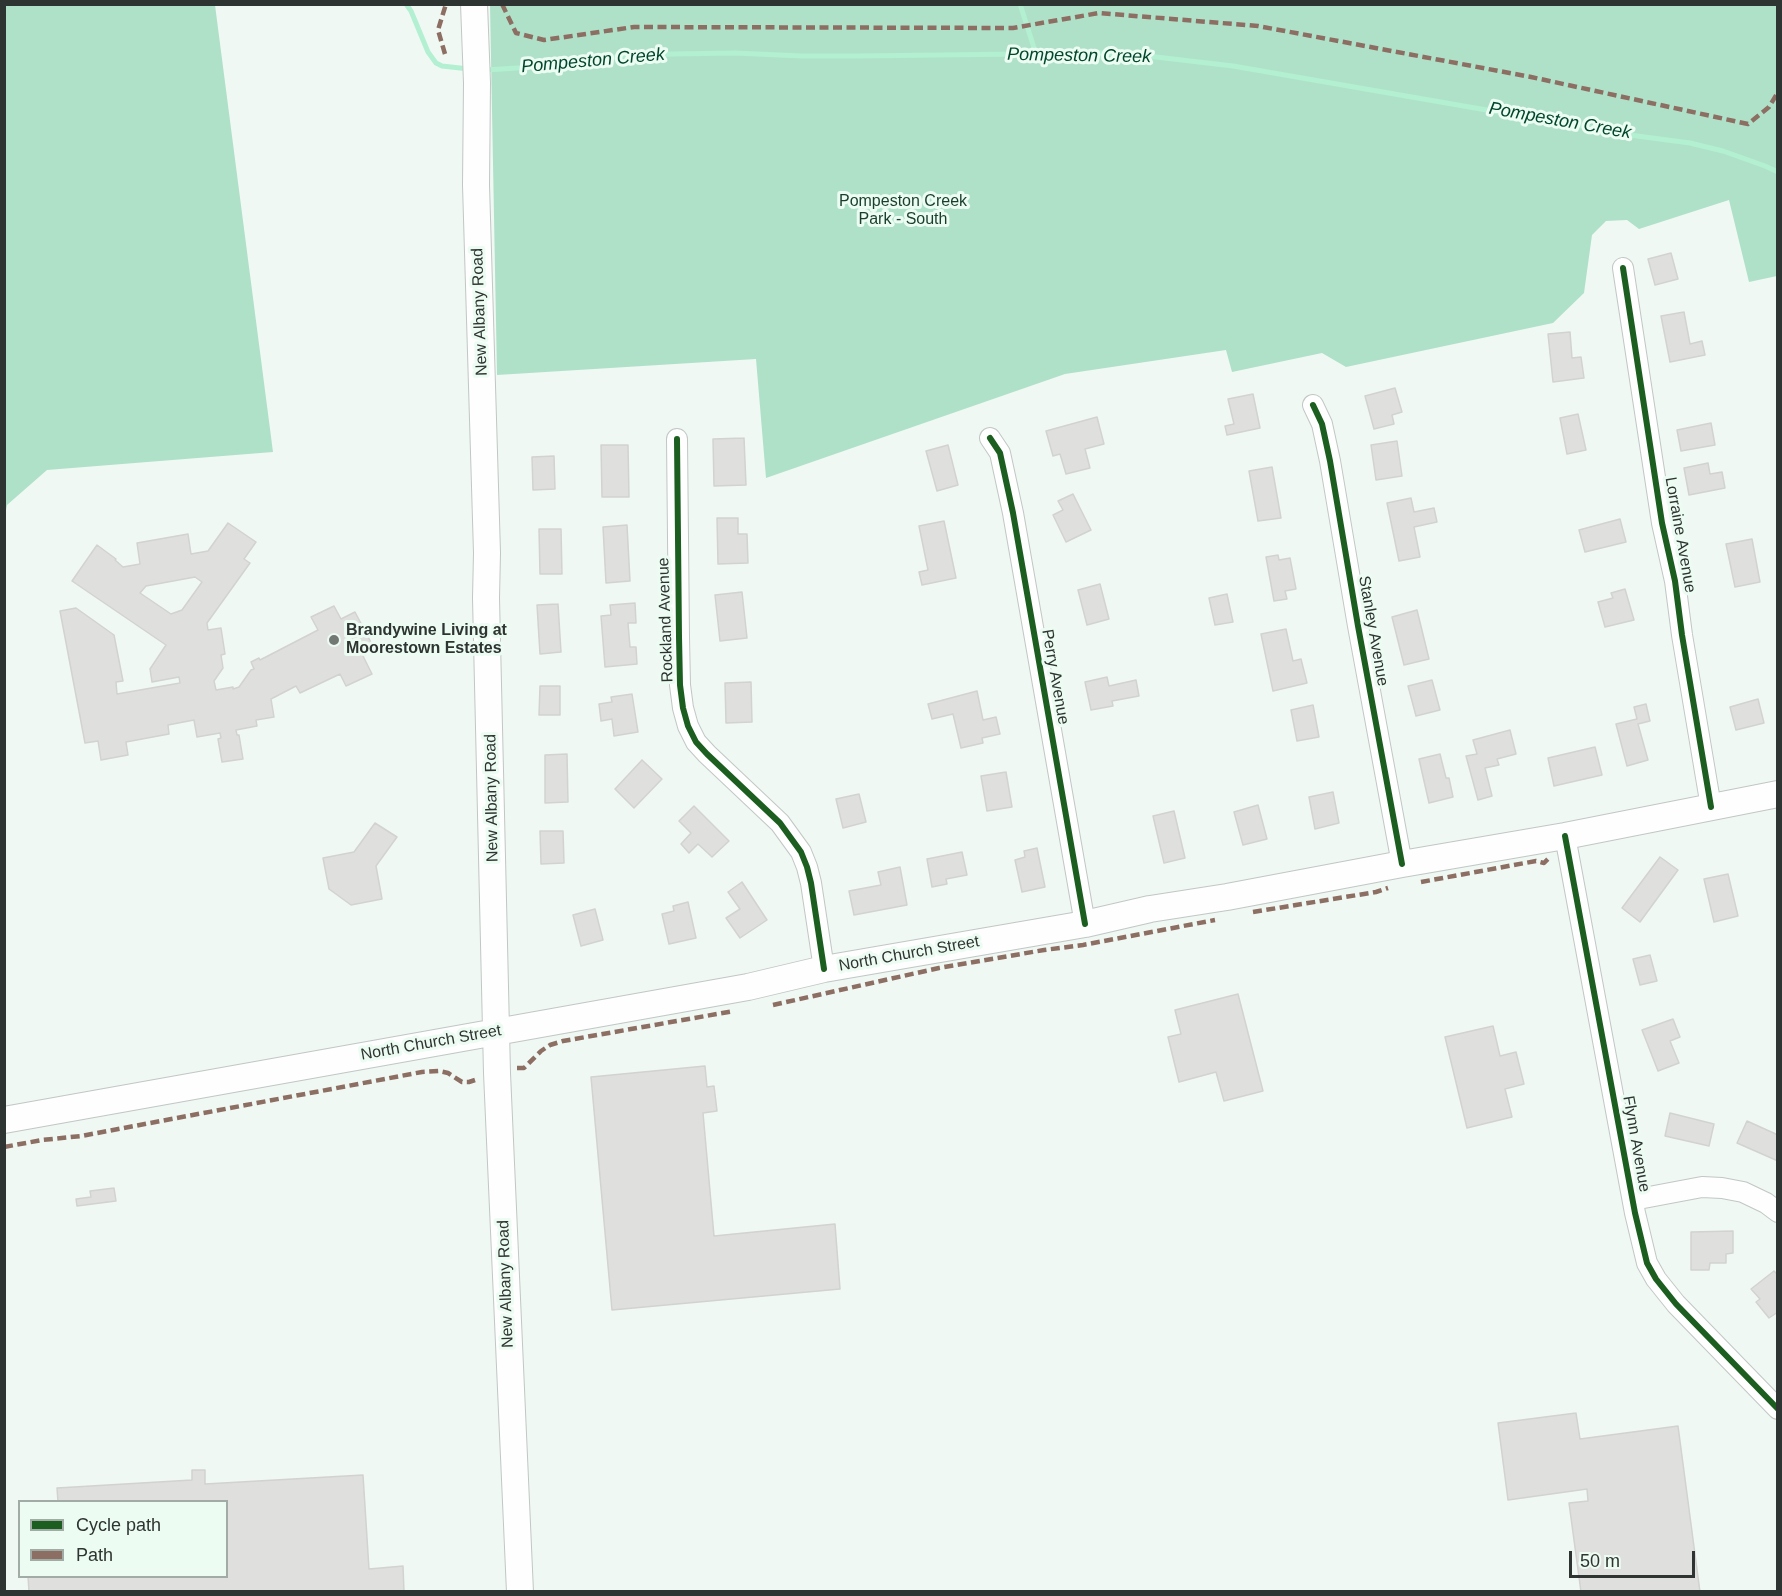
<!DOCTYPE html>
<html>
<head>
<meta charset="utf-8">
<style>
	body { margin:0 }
	#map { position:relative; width:1782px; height:1596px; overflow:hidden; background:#f0f8f4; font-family:Arial,sans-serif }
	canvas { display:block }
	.frame { position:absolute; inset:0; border:6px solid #2e3431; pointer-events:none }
	.legend { position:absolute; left:18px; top:1500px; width:210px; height:78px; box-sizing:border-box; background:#ecfcf3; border:2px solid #a0aca5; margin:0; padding:8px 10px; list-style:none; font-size:18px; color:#2e3431 }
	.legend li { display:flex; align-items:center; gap:12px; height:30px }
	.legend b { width:30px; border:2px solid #a0aca5 }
	.scale { position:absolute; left:1569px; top:1551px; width:126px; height:27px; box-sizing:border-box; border:3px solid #2e3431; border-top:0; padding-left:8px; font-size:18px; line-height:21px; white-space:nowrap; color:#2e3431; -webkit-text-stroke:4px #ecfcf3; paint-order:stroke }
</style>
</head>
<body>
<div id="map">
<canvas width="1782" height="1596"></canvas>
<div class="frame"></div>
<ul class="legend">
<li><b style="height:8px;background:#1b5e20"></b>Cycle path</li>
<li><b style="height:8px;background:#8d6e63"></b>Path</li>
</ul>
<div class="scale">50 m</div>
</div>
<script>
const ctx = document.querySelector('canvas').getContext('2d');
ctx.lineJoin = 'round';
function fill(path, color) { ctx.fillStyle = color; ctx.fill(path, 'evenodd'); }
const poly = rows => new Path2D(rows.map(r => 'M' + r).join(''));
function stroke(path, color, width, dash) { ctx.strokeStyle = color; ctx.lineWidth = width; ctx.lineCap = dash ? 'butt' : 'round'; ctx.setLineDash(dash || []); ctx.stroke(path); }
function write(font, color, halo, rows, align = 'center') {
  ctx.font = font + ' Arial,sans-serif'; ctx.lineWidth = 6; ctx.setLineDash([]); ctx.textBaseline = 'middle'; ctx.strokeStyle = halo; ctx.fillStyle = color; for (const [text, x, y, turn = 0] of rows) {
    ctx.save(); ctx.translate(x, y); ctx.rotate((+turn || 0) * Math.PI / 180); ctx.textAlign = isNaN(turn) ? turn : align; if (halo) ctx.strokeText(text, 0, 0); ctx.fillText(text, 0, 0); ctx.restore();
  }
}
const forest = poly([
	[5,4,215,5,273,452,47,470,7,505,5,516],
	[490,5,1777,5,1777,276,1749,282,1729,200,1639,229,1627,220,1606,221,1592,235,1584,293,1553,323,1346,367,1322,353,1232,372,1226,350,1065,374,766,478,756,359,497,375]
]);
const stream = poly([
	[406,4,411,11,428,52,436,63,442,66,469,69],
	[1020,4,1036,54],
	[485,70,550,66,623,56,672,54,735,53,802,56,859,56,1101,53,1139,55,1233,66,1527,117,1557,119,1607,132,1690,143,1723,151,1765,166,1778,172]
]);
const building = poly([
	[1671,253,1678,279,1655,285,1648,259,1671,253],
	[1684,312,1690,344,1702,341,1705,355,1670,362,1661,316,1684,312],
	[1570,332,1572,358,1581,357,1584,378,1553,382,1548,334,1570,332],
	[1395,388,1402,412,1392,415,1394,424,1374,429,1365,396,1395,388],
	[1253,394,1260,428,1227,435,1225,426,1234,424,1228,399,1253,394],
	[1578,414,1586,450,1567,454,1560,418,1578,414],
	[1097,417,1104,444,1085,449,1090,468,1066,474,1060,454,1053,456,1046,431,1097,417],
	[1711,423,1715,445,1681,451,1677,430,1711,423],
	[744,438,746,485,714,486,713,439,744,438],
	[1397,441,1402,476,1376,480,1371,445,1397,441],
	[601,445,628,445,629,497,602,497,601,445],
	[948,445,958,485,937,491,926,451,948,445],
	[554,456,555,489,533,490,532,457,554,456],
	[1708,463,1710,474,1722,472,1725,488,1689,495,1684,468,1708,463],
	[1272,467,1281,518,1258,521,1249,471,1272,467],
	[1073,494,1091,530,1066,542,1053,515,1063,510,1058,501,1073,494],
	[1411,498,1414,512,1434,508,1437,522,1414,527,1420,557,1399,561,1387,503,1411,498],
	[717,518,738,518,738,534,747,534,748,563,718,564,717,518],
	[1620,519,1626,542,1585,552,1579,530,1620,519],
	[944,521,956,578,922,585,919,572,928,570,919,526,944,521],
	[228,523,256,542,244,559,250,563,207,623,208,630,221,628,225,654,221,655,223,668,214,681,216,690,233,687,233,689,239,687,251,670,254,669,251,662,259,658,260,660,318,630,311,617,334,606,341,619,355,612,375,650,363,656,372,674,346,686,340,674,300,693,296,686,271,699,274,717,256,720,257,726,236,730,237,735,239,735,243,759,222,762,218,739,221,738,220,733,197,737,194,720,168,725,169,734,126,742,128,755,101,760,98,741,85,743,60,611,76,608,114,635,123,681,116,682,117,694,180,683,179,677,152,682,150,669,166,645,72,581,97,545,116,559,115,560,123,567,140,564,137,543,188,534,191,554,208,551,228,523],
	[195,577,202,582,182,610,171,614,140,593,146,586,195,577],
	[627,525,630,581,606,583,603,527,627,525],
	[539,529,561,529,562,574,540,574,539,529],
	[1752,539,1760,582,1735,587,1726,544,1752,539],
	[1278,555,1279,560,1290,558,1296,589,1285,591,1287,599,1274,601,1266,557,1278,555],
	[1100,584,1109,619,1087,625,1078,590,1100,584],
	[1625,589,1634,620,1605,627,1598,602,1613,598,1611,593,1625,589],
	[742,592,747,638,720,641,715,595,742,592],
	[1227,594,1233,622,1215,625,1209,598,1227,594],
	[635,603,636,623,628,623,630,647,636,647,637,664,605,667,601,616,611,615,610,605,635,603],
	[558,604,561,652,540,654,537,605,558,604],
	[1417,610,1429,659,1404,665,1392,617,1417,610],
	[1286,629,1293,661,1301,659,1307,683,1273,691,1261,634,1286,629],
	[1107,677,1109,686,1136,680,1139,696,1112,701,1113,706,1091,710,1085,682,1107,677],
	[1432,680,1440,710,1416,716,1408,686,1432,680],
	[751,682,752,722,726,723,725,683,751,682],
	[540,686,560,686,560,715,539,715,540,686],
	[977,691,983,720,996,717,1000,734,982,738,983,743,961,748,953,714,932,719,928,704,977,691],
	[632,694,638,732,614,736,612,719,601,721,599,704,612,702,611,697,632,694],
	[1758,699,1764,723,1736,730,1730,707,1758,699],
	[1646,704,1650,721,1638,724,1648,760,1627,766,1616,724,1637,719,1634,707,1646,704],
	[1313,705,1319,737,1297,741,1291,710,1313,705],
	[1510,730,1516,754,1497,759,1499,765,1485,768,1492,796,1478,800,1466,756,1477,754,1473,740,1510,730],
	[1595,747,1602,775,1554,786,1548,758,1595,747],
	[567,754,568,802,545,803,545,755,567,754],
	[1440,754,1446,778,1449,778,1453,797,1429,803,1419,759,1440,754],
	[642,760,662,779,634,808,615,789,642,760],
	[1006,772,1012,807,987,811,981,776,1006,772],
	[1333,792,1339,823,1315,829,1309,797,1333,792],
	[859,794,866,822,843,828,836,799,859,794],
	[1258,805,1267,839,1243,845,1234,812,1258,805],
	[694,806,729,841,712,857,698,844,689,853,681,844,691,833,679,821,694,806],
	[1174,811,1185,858,1164,863,1153,816,1174,811],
	[375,823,397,837,376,866,382,899,351,905,329,889,323,858,354,852,375,823],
	[540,831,563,831,564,863,541,864,540,831],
	[1037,848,1045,887,1022,892,1015,860,1025,857,1024,851,1037,848],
	[962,852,967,875,946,879,947,884,932,887,927,859,962,852],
	[1660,857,1678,870,1640,922,1622,908,1660,857],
	[900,867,907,905,854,915,849,891,881,885,878,872,900,867],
	[1728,874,1738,916,1714,922,1704,879,1728,874],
	[742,882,767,920,740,938,726,918,740,909,728,892,742,882],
	[688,902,696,938,669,944,662,914,674,911,673,906,688,902],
	[595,909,603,940,581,946,573,915,595,909],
	[1650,955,1657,981,1640,985,1633,959,1650,955],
	[1238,994,1263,1091,1224,1101,1216,1072,1179,1082,1168,1037,1181,1034,1175,1010,1238,994],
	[1673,1019,1680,1037,1670,1041,1679,1063,1658,1071,1642,1030,1673,1019],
	[1493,1026,1500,1056,1516,1052,1524,1084,1505,1089,1512,1117,1467,1128,1445,1037,1493,1026],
	[705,1066,707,1087,714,1086,717,1111,703,1113,714,1236,835,1224,840,1289,612,1310,591,1077,705,1066],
	[1670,1113,1714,1124,1709,1146,1665,1136,1670,1113],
	[1747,1121,1778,1135,1778,1161,1737,1143,1747,1121],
	[114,1188,116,1201,77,1206,76,1199,91,1197,90,1191,114,1188],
	[1733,1231,1733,1253,1726,1254,1726,1263,1710,1263,1709,1270,1691,1270,1691,1232,1733,1231],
	[1774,1271,1778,1275,1778,1312,1769,1318,1756,1302,1760,1299,1751,1289,1774,1271],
	[1576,1413,1580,1439,1678,1426,1700,1592,1581,1592,1569,1503,1588,1501,1587,1489,1508,1500,1498,1423,1576,1413],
	[192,1470,205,1470,205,1484,363,1475,369,1569,403,1566,404,1592,29,1592,28,1576,226,1576,226,1502,58,1502,57,1488,192,1480,192,1470]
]);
const minor = poly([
	[1623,268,1662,523,1675,581,1682,635,1711,807],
	[1313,405,1322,424,1330,461,1358,626,1402,864],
	[990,438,1000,453,1013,513,1085,924],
	[677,439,679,637,680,685,683,708,688,726,696,742,707,754,780,823,801,852,807,867,811,883,824,969],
	[1565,836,1635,1213,1647,1263,1656,1279,1676,1304,1778,1409],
	[1633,1200,1702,1187,1722,1188,1743,1192,1766,1203,1778,1212]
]);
const major = poly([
	[474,4,477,83,476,185,487,553,486,598,497,1073,520,1592],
	[4,1120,748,987,824,969,1085,924,1150,909,1227,897,1402,864,1565,836,1778,794]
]);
const quiet = poly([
	[502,4,516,33,544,40,634,27,1013,28,1099,13,1258,26,1531,77,1748,124,1769,107,1778,92],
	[445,54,438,30,446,4],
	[1421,882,1536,861,1544,863,1548,859],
	[1253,912,1376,892,1388,888],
	[773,1005,939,968,1044,950,1083,945,1215,920],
	[517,1068,524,1068,541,1051,550,1045,563,1041,734,1011],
	[4,1147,42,1140,81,1136,422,1072,439,1071,448,1073,462,1082,469,1082,475,1080]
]);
const cycleway = poly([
	[1623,268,1662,523,1675,581,1682,635,1711,807],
	[1313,405,1322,424,1330,461,1358,626,1402,864],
	[990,438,1000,453,1013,513,1085,924],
	[677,439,679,637,680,685,683,708,688,726,696,742,707,754,780,823,801,852,807,867,811,883,824,969],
	[1565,836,1635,1213,1647,1263,1656,1279,1676,1304,1778,1409]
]);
const markers = [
	[334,640,6,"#727975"]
];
const parkNames = [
	["Pompeston Creek",903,202],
	["Park - South",903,220]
];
const streetNames = [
	["New Albany Road",480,312,-92],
	["Lorraine Avenue",1680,535,80],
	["Rockland Avenue",666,620,-92],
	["Stanley Avenue",1373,631,80],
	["Perry Avenue",1055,677,80],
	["New Albany Road",492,798,-91],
	["North Church Street",909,954,-10],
	["North Church Street",431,1043,-10],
	["Flynn Avenue",1636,1144,80],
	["New Albany Road",506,1284,-92]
];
const poiNames = [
	["Brandywine Living at",346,631],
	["Moorestown Estates",346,649]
];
const waterNames = [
	["Pompeston Creek",1079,56,1],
	["Pompeston Creek",593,61,-5],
	["Pompeston Creek",1560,121,10]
];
fill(forest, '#afe1c9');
stroke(stream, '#b2f0d1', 5);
fill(building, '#dfdfde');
stroke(building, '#d2d2d1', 1.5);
stroke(minor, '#c1c7c4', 22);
stroke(major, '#c1c7c4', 28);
stroke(minor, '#fdfefd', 20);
stroke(major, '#fdfefd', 26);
stroke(quiet, '#8d6e63', 4.5, [9, 4.5]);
stroke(cycleway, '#1b5e20', 6);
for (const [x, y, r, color] of markers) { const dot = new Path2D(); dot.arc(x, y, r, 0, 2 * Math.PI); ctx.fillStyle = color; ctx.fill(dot); stroke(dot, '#ecfcf3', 2); }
write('16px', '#193e2d', '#ecfcf3', parkNames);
write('16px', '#2e3431', '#ecfcf3', streetNames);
write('bold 16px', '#2e3431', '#ecfcf3', poiNames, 'left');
write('italic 18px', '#00472d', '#ecfcf3', waterNames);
</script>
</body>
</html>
